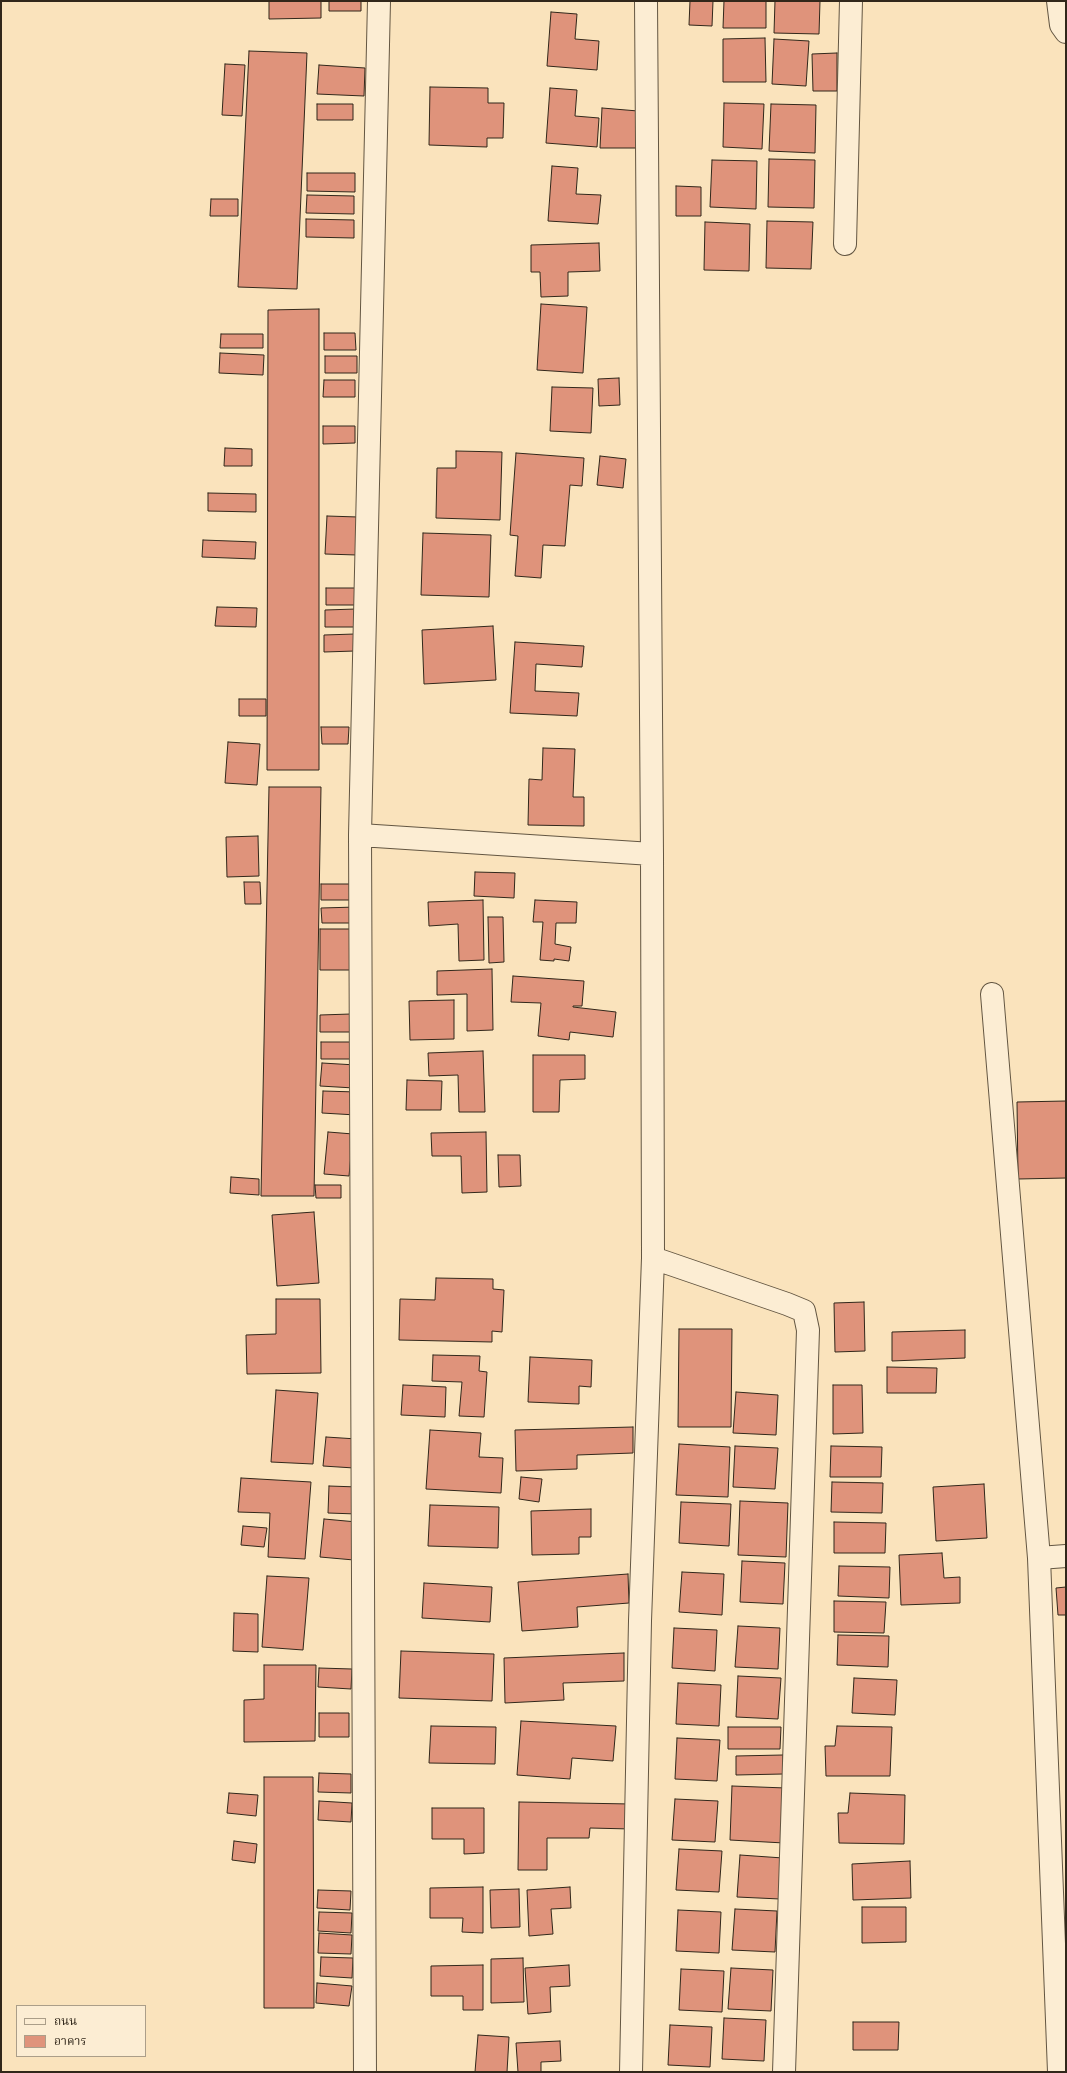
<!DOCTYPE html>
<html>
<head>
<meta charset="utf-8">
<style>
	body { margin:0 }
	#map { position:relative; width:1067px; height:2073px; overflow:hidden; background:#fae3bc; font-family:"Libre Caslon Text","Noto Serif Thai",serif }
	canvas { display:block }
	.frame { position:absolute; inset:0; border:2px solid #31271a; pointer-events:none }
	.legend { position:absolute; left:16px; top:2005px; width:130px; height:52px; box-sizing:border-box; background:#fcedd3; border:1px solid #ab9e89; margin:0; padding:5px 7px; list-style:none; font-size:12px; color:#31271a }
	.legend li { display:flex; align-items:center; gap:8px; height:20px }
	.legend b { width:20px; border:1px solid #ab9e89 }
</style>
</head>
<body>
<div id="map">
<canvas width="1067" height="2073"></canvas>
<div class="frame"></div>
<ul class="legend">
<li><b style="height:5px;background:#fcedd3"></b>ถนน</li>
<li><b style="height:11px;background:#df937b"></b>อาคาร</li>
</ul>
</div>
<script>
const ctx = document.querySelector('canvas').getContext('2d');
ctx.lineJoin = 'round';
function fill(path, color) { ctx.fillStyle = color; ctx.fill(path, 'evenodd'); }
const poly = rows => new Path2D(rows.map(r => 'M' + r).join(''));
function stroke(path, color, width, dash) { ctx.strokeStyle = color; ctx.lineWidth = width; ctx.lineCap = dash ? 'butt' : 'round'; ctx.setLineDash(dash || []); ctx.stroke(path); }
const building = poly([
	[269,1,321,1,321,18,269,19,269,1],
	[329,1,361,1,361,11,329,11,329,1],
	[690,1,713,1,712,26,689,25,690,1],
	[724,1,766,1,766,28,723,28,724,1],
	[775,1,820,1,819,34,774,33,775,1],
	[551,12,577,14,575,39,599,41,597,70,547,66,551,12],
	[765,38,766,82,723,82,723,39,765,38],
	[774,39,809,41,806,86,772,84,774,39],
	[249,51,307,53,297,289,238,287,249,51],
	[837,53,837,91,813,91,812,54,837,53],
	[225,64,245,65,242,116,222,115,225,64],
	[319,65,365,68,364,96,317,94,319,65],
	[430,87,488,88,488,103,504,103,503,138,487,138,487,147,429,145,430,87],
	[550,88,577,90,575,116,599,118,597,147,546,143,550,88],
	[724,103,764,104,762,149,723,147,724,103],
	[317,104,353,104,353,120,317,120,317,104],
	[771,104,816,105,815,153,769,151,771,104],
	[602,108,638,111,637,148,600,148,602,108],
	[769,159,815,160,814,208,768,207,769,159],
	[712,160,757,161,756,209,710,207,712,160],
	[552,166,578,168,576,194,601,195,598,224,548,221,552,166],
	[307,173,355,173,355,192,307,191,307,173],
	[676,186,701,187,701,216,676,216,676,186],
	[307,195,354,196,354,214,306,213,307,195],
	[211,199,238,199,238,216,210,216,211,199],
	[306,219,354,220,354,238,306,237,306,219],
	[767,221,813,222,811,269,766,268,767,221],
	[705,222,750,224,749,271,704,270,705,222],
	[599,243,600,271,568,272,568,296,541,297,540,272,531,272,531,245,599,243],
	[541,304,587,307,583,373,537,370,541,304],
	[319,309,319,770,267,770,268,310,319,309],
	[324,333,355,333,356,350,324,350,324,333],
	[221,334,263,334,263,348,220,348,221,334],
	[220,353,264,355,263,375,219,373,220,353],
	[325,356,357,356,357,373,325,373,325,356],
	[619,378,620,405,599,406,598,379,619,378],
	[324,380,355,380,355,397,323,397,324,380],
	[552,387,593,388,591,433,550,431,552,387],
	[323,426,355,426,355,443,323,444,323,426],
	[225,448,252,449,252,466,224,466,225,448],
	[456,451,502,452,500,520,436,518,437,468,456,468,456,451],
	[516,453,584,458,582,486,570,485,565,546,543,545,541,578,515,576,518,536,510,535,516,453],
	[600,456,626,459,623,488,597,485,600,456],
	[208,493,256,494,256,512,208,511,208,493],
	[327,516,358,517,357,555,325,554,327,516],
	[423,533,491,535,489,597,421,595,423,533],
	[203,540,256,542,255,559,202,557,203,540],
	[326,588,357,588,357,605,326,605,326,588],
	[217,607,257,608,256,627,215,626,217,607],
	[356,609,356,627,325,627,325,610,356,609],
	[493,626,496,680,424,684,422,630,493,626],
	[355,634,355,651,324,652,324,635,355,634],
	[515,642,584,646,582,667,536,664,535,691,579,693,577,716,510,713,515,642],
	[239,699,266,699,266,716,239,716,239,699],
	[321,727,349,727,348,744,322,744,321,727],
	[228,742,260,744,257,785,225,783,228,742],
	[543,748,575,749,573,797,584,797,584,826,528,825,529,779,542,780,543,748],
	[269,787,321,787,314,1196,261,1196,269,787],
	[258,836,259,876,227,877,226,837,258,836],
	[475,872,515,873,514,898,474,896,475,872],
	[244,882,260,882,261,904,245,904,244,882],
	[321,884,357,884,357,900,321,900,321,884],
	[483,900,484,960,459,961,458,924,429,926,428,902,483,900],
	[535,900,577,902,576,923,556,923,555,944,571,947,569,961,554,959,554,961,540,960,543,922,533,922,535,900],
	[357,907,357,923,322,923,321,908,357,907],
	[488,917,503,917,504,962,489,963,488,917],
	[320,929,360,929,360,970,320,970,320,929],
	[492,969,493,1030,467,1031,467,994,437,995,437,971,492,969],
	[513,976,584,981,582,1006,573,1006,573,1007,616,1012,613,1037,570,1032,569,1040,538,1036,541,1003,511,1002,513,976],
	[454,1000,454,1039,410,1040,409,1001,454,1000],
	[351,1014,352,1032,320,1032,320,1015,351,1014],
	[321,1042,353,1042,353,1059,321,1059,321,1042],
	[483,1051,485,1112,459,1112,458,1075,429,1076,428,1053,483,1051],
	[533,1055,585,1055,585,1079,560,1080,559,1112,533,1112,533,1055],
	[322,1063,356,1065,354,1088,320,1086,322,1063],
	[407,1080,442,1081,441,1110,406,1110,407,1080],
	[323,1091,357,1092,356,1115,322,1113,323,1091],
	[1066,1101,1066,1178,1018,1179,1017,1102,1066,1101],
	[328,1132,353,1134,349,1176,324,1174,328,1132],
	[486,1132,487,1192,462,1193,461,1156,432,1156,431,1133,486,1132],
	[498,1155,520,1155,521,1186,499,1187,498,1155],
	[231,1177,259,1179,259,1195,230,1193,231,1177],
	[315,1185,341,1185,341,1198,316,1198,315,1185],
	[314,1212,319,1283,277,1286,272,1215,314,1212],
	[436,1278,493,1279,493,1289,504,1290,502,1332,492,1331,492,1342,399,1340,400,1299,435,1300,436,1278],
	[276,1299,320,1299,321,1373,247,1374,246,1335,276,1334,276,1299],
	[864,1302,865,1351,835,1352,834,1303,864,1302],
	[679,1329,732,1329,731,1427,678,1427,679,1329],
	[965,1330,965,1358,892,1361,892,1332,965,1330],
	[433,1355,480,1356,479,1371,487,1372,484,1417,459,1416,462,1382,432,1381,433,1355],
	[530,1357,592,1360,591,1387,579,1386,579,1404,528,1402,530,1357],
	[887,1367,937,1368,936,1393,887,1393,887,1367],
	[403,1385,446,1387,445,1417,401,1415,403,1385],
	[833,1385,862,1385,863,1433,833,1434,833,1385],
	[276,1390,318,1393,313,1464,271,1462,276,1390],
	[736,1392,778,1395,776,1435,733,1433,736,1392],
	[633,1427,633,1453,577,1455,577,1469,516,1471,515,1430,633,1427],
	[430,1430,481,1433,479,1457,503,1458,501,1493,426,1489,430,1430],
	[326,1437,357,1439,354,1468,323,1466,326,1437],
	[679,1444,730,1447,728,1497,676,1495,679,1444],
	[735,1446,778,1448,775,1489,733,1487,735,1446],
	[831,1446,882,1447,881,1477,830,1477,831,1446],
	[521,1477,542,1479,539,1502,519,1499,521,1477],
	[241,1478,311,1482,305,1559,268,1557,270,1513,238,1512,241,1478],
	[832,1482,883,1483,882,1513,831,1512,832,1482],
	[984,1484,987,1538,936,1541,933,1487,984,1484],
	[329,1486,358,1487,357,1514,328,1513,329,1486],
	[740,1501,788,1503,786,1557,738,1555,740,1501],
	[681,1502,731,1504,729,1546,679,1543,681,1502],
	[430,1505,499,1507,498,1548,428,1546,430,1505],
	[591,1509,591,1537,579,1537,579,1554,532,1555,531,1511,591,1509],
	[324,1519,357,1522,354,1560,320,1557,324,1519],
	[834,1522,886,1523,885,1553,834,1553,834,1522],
	[243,1526,267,1528,264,1547,241,1545,243,1526],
	[942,1553,944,1578,960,1577,960,1603,901,1605,899,1555,942,1553],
	[742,1561,785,1563,783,1604,740,1602,742,1561],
	[839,1566,890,1567,889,1598,838,1596,839,1566],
	[682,1572,724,1574,722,1615,679,1612,682,1572],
	[628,1574,629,1603,577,1607,578,1627,522,1631,518,1582,628,1574],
	[267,1576,309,1578,303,1650,262,1647,267,1576],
	[424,1583,492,1587,490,1622,422,1618,424,1583],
	[1066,1587,1066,1615,1058,1615,1056,1588,1066,1587],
	[834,1601,886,1602,884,1633,834,1632,834,1601],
	[234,1613,258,1614,258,1652,233,1651,234,1613],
	[738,1626,780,1628,778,1669,735,1667,738,1626],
	[674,1628,717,1630,715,1671,672,1668,674,1628],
	[838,1635,889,1636,888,1667,837,1665,838,1635],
	[401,1651,494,1654,492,1701,399,1698,401,1651],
	[624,1653,624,1681,563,1683,564,1700,505,1703,504,1658,624,1653],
	[264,1665,316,1665,315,1741,244,1742,244,1700,264,1699,264,1665],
	[319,1668,352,1669,351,1689,318,1687,319,1668],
	[738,1676,781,1678,778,1719,736,1717,738,1676],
	[854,1678,897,1680,895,1715,852,1713,854,1678],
	[678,1683,721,1685,719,1726,676,1724,678,1683],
	[319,1713,349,1713,349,1737,319,1737,319,1713],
	[521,1721,616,1726,613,1761,572,1758,570,1779,517,1775,521,1721],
	[431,1726,496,1727,495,1764,429,1763,431,1726],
	[837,1726,892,1727,890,1776,826,1776,825,1746,835,1746,837,1726],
	[728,1727,781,1727,780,1749,728,1749,728,1727],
	[677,1738,720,1740,717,1781,675,1779,677,1738],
	[783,1755,783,1774,736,1775,736,1756,783,1755],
	[319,1773,351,1774,351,1793,318,1792,319,1773],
	[264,1777,313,1777,314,2008,264,2008,264,1777],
	[732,1786,786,1788,784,1843,730,1840,732,1786],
	[229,1793,258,1795,256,1816,227,1813,229,1793],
	[850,1793,905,1795,904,1844,839,1843,838,1813,848,1813,850,1793],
	[675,1799,718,1801,715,1842,672,1840,675,1799],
	[319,1801,352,1803,351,1822,318,1820,319,1801],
	[519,1802,631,1804,631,1829,590,1828,589,1838,547,1838,547,1870,518,1870,519,1802],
	[432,1808,484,1808,484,1853,464,1854,464,1839,432,1839,432,1808],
	[234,1841,257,1844,255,1863,232,1860,234,1841],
	[679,1849,722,1851,719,1892,676,1890,679,1849],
	[740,1855,783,1858,780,1899,737,1897,740,1855],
	[910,1861,911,1898,853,1900,852,1864,910,1861],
	[483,1887,483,1933,462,1932,463,1918,430,1918,430,1888,483,1887],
	[570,1887,571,1908,551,1909,553,1934,529,1936,527,1890,570,1887],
	[519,1889,520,1927,491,1928,490,1890,519,1889],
	[318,1890,351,1891,350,1910,317,1908,318,1890],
	[862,1907,906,1907,906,1942,862,1943,862,1907],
	[735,1909,777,1911,775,1952,732,1950,735,1909],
	[678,1910,721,1912,719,1953,676,1951,678,1910],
	[319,1912,352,1913,351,1933,318,1931,319,1912],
	[319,1933,352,1935,351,1954,318,1953,319,1933],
	[321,1957,353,1958,352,1978,320,1976,321,1957],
	[523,1958,524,2002,491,2003,491,1959,523,1958],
	[483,1965,483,2010,463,2010,463,1996,431,1996,431,1966,483,1965],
	[569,1965,570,1986,550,1987,551,2012,528,2014,525,1968,569,1965],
	[731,1968,773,1970,771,2011,728,2009,731,1968],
	[681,1969,724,1971,722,2012,679,2010,681,1969],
	[317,1983,352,1986,349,2006,316,2003,317,1983],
	[724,2018,766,2020,764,2061,722,2059,724,2018],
	[853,2022,899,2022,898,2050,853,2050,853,2022],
	[670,2025,712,2027,710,2067,668,2065,670,2025],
	[478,2035,509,2037,507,2072,475,2072,478,2035],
	[560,2041,561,2061,541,2062,541,2072,518,2072,516,2043,560,2041]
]);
const street = poly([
	[1058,1,1061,25,1066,32],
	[845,244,851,1],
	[360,835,652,854],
	[992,994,1039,1558],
	[653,1258,787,1304,804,1311,808,1330,784,2072],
	[365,2072,360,835,379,1],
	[631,2072,640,1621,653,1258,652,854,646,1],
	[1059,2072,1039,1558,1066,1556]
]);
fill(building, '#df937b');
stroke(building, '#31271a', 1);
stroke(street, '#635642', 24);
stroke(street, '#fcedd3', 22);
</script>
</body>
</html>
